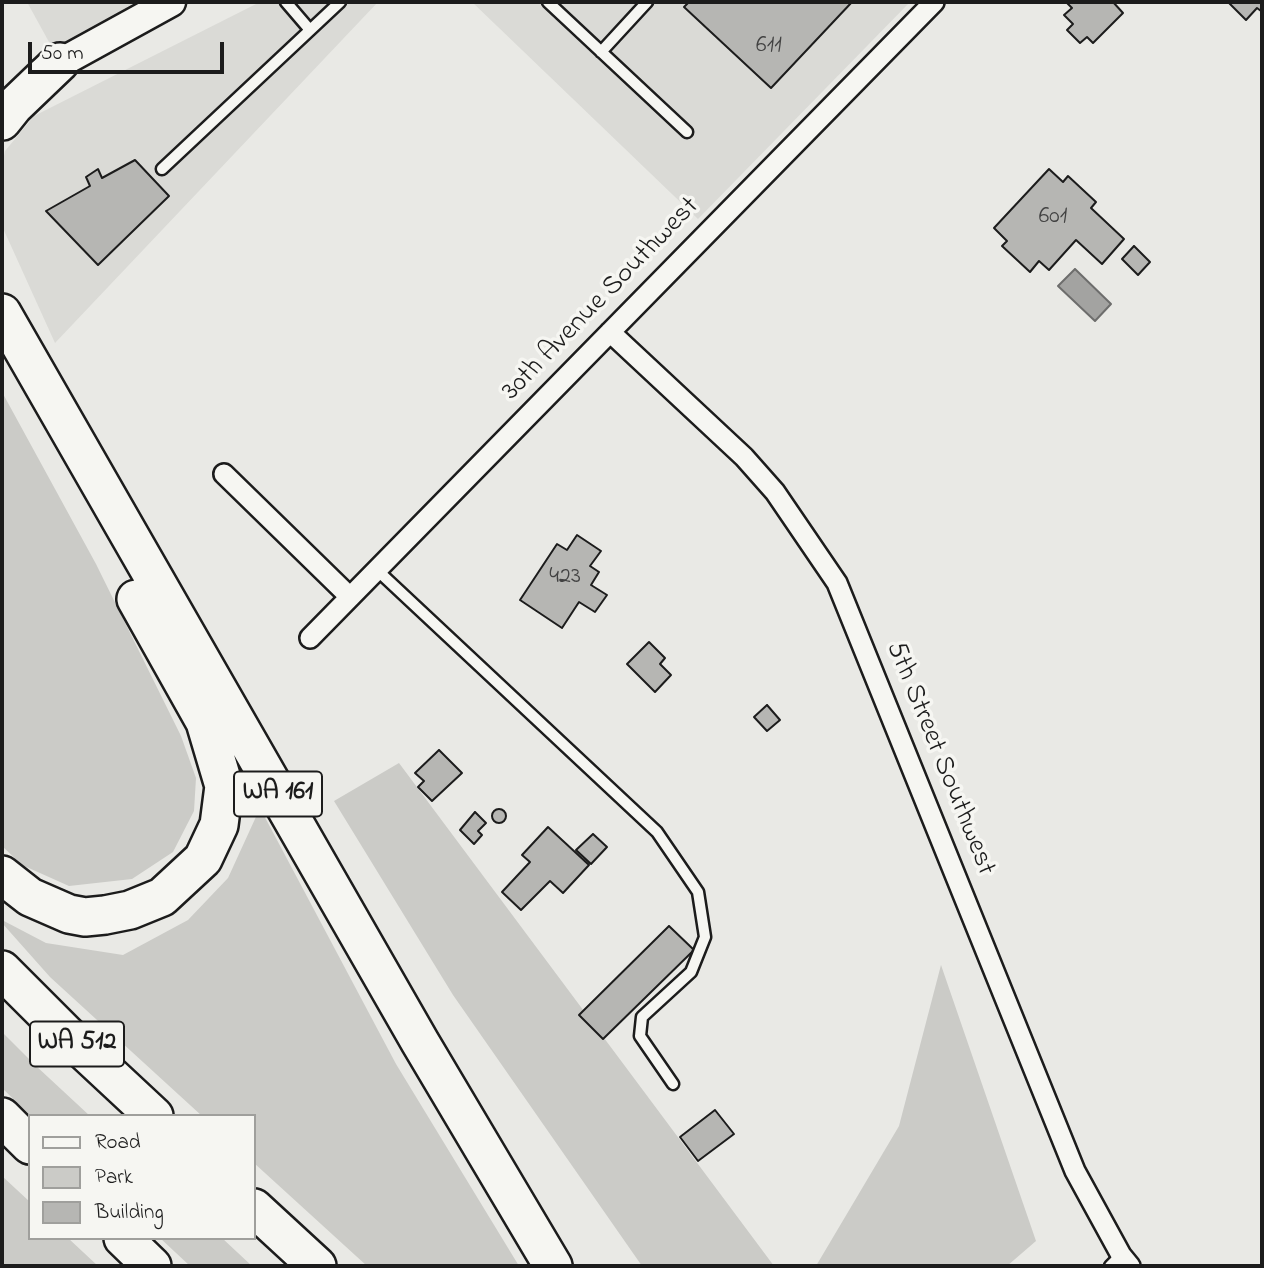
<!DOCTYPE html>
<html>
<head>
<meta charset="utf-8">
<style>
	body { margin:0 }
	#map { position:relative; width:1264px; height:1268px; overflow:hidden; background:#e9e9e5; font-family:"Indie Flower",sans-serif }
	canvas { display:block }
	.frame { position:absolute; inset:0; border:4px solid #1c1c1c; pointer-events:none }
	.legend { position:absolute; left:28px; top:1114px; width:228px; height:126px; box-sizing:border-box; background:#f6f6f2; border:2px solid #9f9f9c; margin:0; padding:9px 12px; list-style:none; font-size:21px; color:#1c1c1c }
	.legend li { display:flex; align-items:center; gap:14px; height:35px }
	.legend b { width:35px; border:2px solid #9f9f9c }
	.scale { position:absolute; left:28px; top:42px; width:196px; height:32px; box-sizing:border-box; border:4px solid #1c1c1c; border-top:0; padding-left:9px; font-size:21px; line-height:24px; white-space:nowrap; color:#1c1c1c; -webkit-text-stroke:5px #f6f6f2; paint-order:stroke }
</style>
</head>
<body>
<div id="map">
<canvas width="1264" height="1268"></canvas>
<div class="frame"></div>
<ul class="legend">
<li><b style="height:9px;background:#f6f6f2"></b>Road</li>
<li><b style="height:19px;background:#cbcbc7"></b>Park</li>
<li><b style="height:19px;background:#b6b6b3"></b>Building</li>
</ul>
<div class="scale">50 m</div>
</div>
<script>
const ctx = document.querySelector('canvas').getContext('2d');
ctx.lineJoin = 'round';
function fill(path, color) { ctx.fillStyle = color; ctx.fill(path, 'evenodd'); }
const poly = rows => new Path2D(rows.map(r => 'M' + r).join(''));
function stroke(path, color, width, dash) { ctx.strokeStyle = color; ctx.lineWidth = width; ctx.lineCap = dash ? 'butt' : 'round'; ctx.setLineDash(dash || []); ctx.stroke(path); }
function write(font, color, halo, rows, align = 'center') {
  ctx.font = font + ' "Indie Flower",sans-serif'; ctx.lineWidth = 7; ctx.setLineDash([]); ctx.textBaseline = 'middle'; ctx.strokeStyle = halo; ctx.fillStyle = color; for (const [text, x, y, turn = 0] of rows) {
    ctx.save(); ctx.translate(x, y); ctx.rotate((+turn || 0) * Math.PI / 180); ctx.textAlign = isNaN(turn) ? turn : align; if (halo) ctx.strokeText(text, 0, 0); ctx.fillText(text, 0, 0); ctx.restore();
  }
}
const built = poly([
	[27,2,171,2,60,62],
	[260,2,378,2,55,343,2,226,2,165,5,151,34,116],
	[472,2,910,2,698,219]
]);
const green = poly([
	[2,392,96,564,181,736,196,778,194,811,173,852,132,879,69,886,22,865,2,846],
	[399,763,774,1266,642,1266,453,995,334,801],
	[260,808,396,1064,519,1266,367,1266,254,1163,254,1116,202,1116,50,977,2,923,2,920,46,943,123,955,188,920,228,878],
	[941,965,1036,1241,1007,1266,816,1266,899,1126],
	[2,1032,35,1065,90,1116,31,1116,2,1088],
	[2,1176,30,1202,30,1238,68,1238,98,1266,2,1266],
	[160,1238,222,1238,252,1266,190,1266]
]);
const water = poly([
	[1075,269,1111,304,1095,321,1058,286,1075,269]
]);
const building = poly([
	[689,2,852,2,771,88,684,7,689,2],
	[1066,2,1113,2,1123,13,1093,43,1087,37,1080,43,1067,30,1073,24,1064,15,1072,8,1066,2],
	[1231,2,1262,2,1262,10,1261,11,1257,8,1246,20,1229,3,1231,2],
	[135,160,169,196,98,265,46,211,90,186,86,177,98,169,102,178,135,160],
	[1049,169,1063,182,1068,176,1096,202,1091,208,1124,239,1102,264,1076,240,1049,270,1039,261,1030,272,1002,246,1007,241,994,228,1049,169],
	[1134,246,1150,262,1138,275,1122,259,1134,246],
	[577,535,601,551,590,566,599,572,591,585,607,595,595,612,579,602,562,628,520,600,557,544,567,550,577,535],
	[649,642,665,658,660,664,671,675,655,692,627,664,649,642],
	[767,705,780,720,767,731,754,717,767,705],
	[439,750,462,773,432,801,418,787,424,781,415,773,439,750],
	'492 816a7 7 0 1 1 14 0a7 7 0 1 1-14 0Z',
	[475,812,486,823,478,831,482,835,474,844,460,830,475,812],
	[548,827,589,865,563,893,550,881,521,910,502,892,530,862,522,855,548,827],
	[593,834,607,847,591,864,576,850,593,834],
	[669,926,694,950,603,1039,579,1015,669,926],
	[715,1110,734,1134,698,1161,680,1137,715,1110]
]);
const lane = poly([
	[286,2,310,30],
	[548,2,687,132],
	[601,52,647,2],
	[162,169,340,2],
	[377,570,657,832,698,892,705,937,691,972,642,1017,640,1036,673,1084],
	[1110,1266,1121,1255]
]);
const street = poly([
	[610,332,744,457,775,492,837,583,1075,1171,1121,1255,1130,1266],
	[224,474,350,597],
	[310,638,934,2]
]);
const secondary = poly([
	[42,73,171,2]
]);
const highway = poly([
	[2,121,14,106,60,62],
	[2,313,420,1042,553,1266],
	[2,875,30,897,69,914,85,917,105,915,130,910,162,897,203,859,219,825,224,786,205,722,136,599],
	[2,970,66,1034,154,1116],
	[2,1117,30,1145],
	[254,1208,317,1266],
	[123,1238,152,1266]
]);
const numberNames = [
	["611",769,47],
	["601",1053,218],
	["423",565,578]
];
const shields = [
	[278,794,88],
	[77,1044,94]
];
const shieldNames = [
	["WA 161",278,794],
	["WA 512",77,1044]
];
const streetNames = [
	["30th Avenue Southwest",602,300,-46],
	["5th Street Southwest",939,759,68]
];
fill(built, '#dadad6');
fill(green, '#cbcbc7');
fill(water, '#a3a3a1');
stroke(water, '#6d6d6c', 2);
fill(building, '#b6b6b3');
stroke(building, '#1c1c1c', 2);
stroke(lane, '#1c1c1c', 15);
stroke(street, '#1c1c1c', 24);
stroke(secondary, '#1c1c1c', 33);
stroke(highway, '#1c1c1c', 42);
stroke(lane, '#f6f6f2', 10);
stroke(street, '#f6f6f2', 19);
stroke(secondary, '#f6f6f2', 28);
stroke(highway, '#f6f6f2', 37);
write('24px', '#424242', null, numberNames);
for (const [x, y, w] of shields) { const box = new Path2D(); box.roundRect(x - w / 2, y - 22.5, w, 45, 5); ctx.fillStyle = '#f6f6f2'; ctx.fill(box); stroke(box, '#1c1c1c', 2); }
write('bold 26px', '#1c1c1c', null, shieldNames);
write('28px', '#1c1c1c', '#f6f6f2', streetNames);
</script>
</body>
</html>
